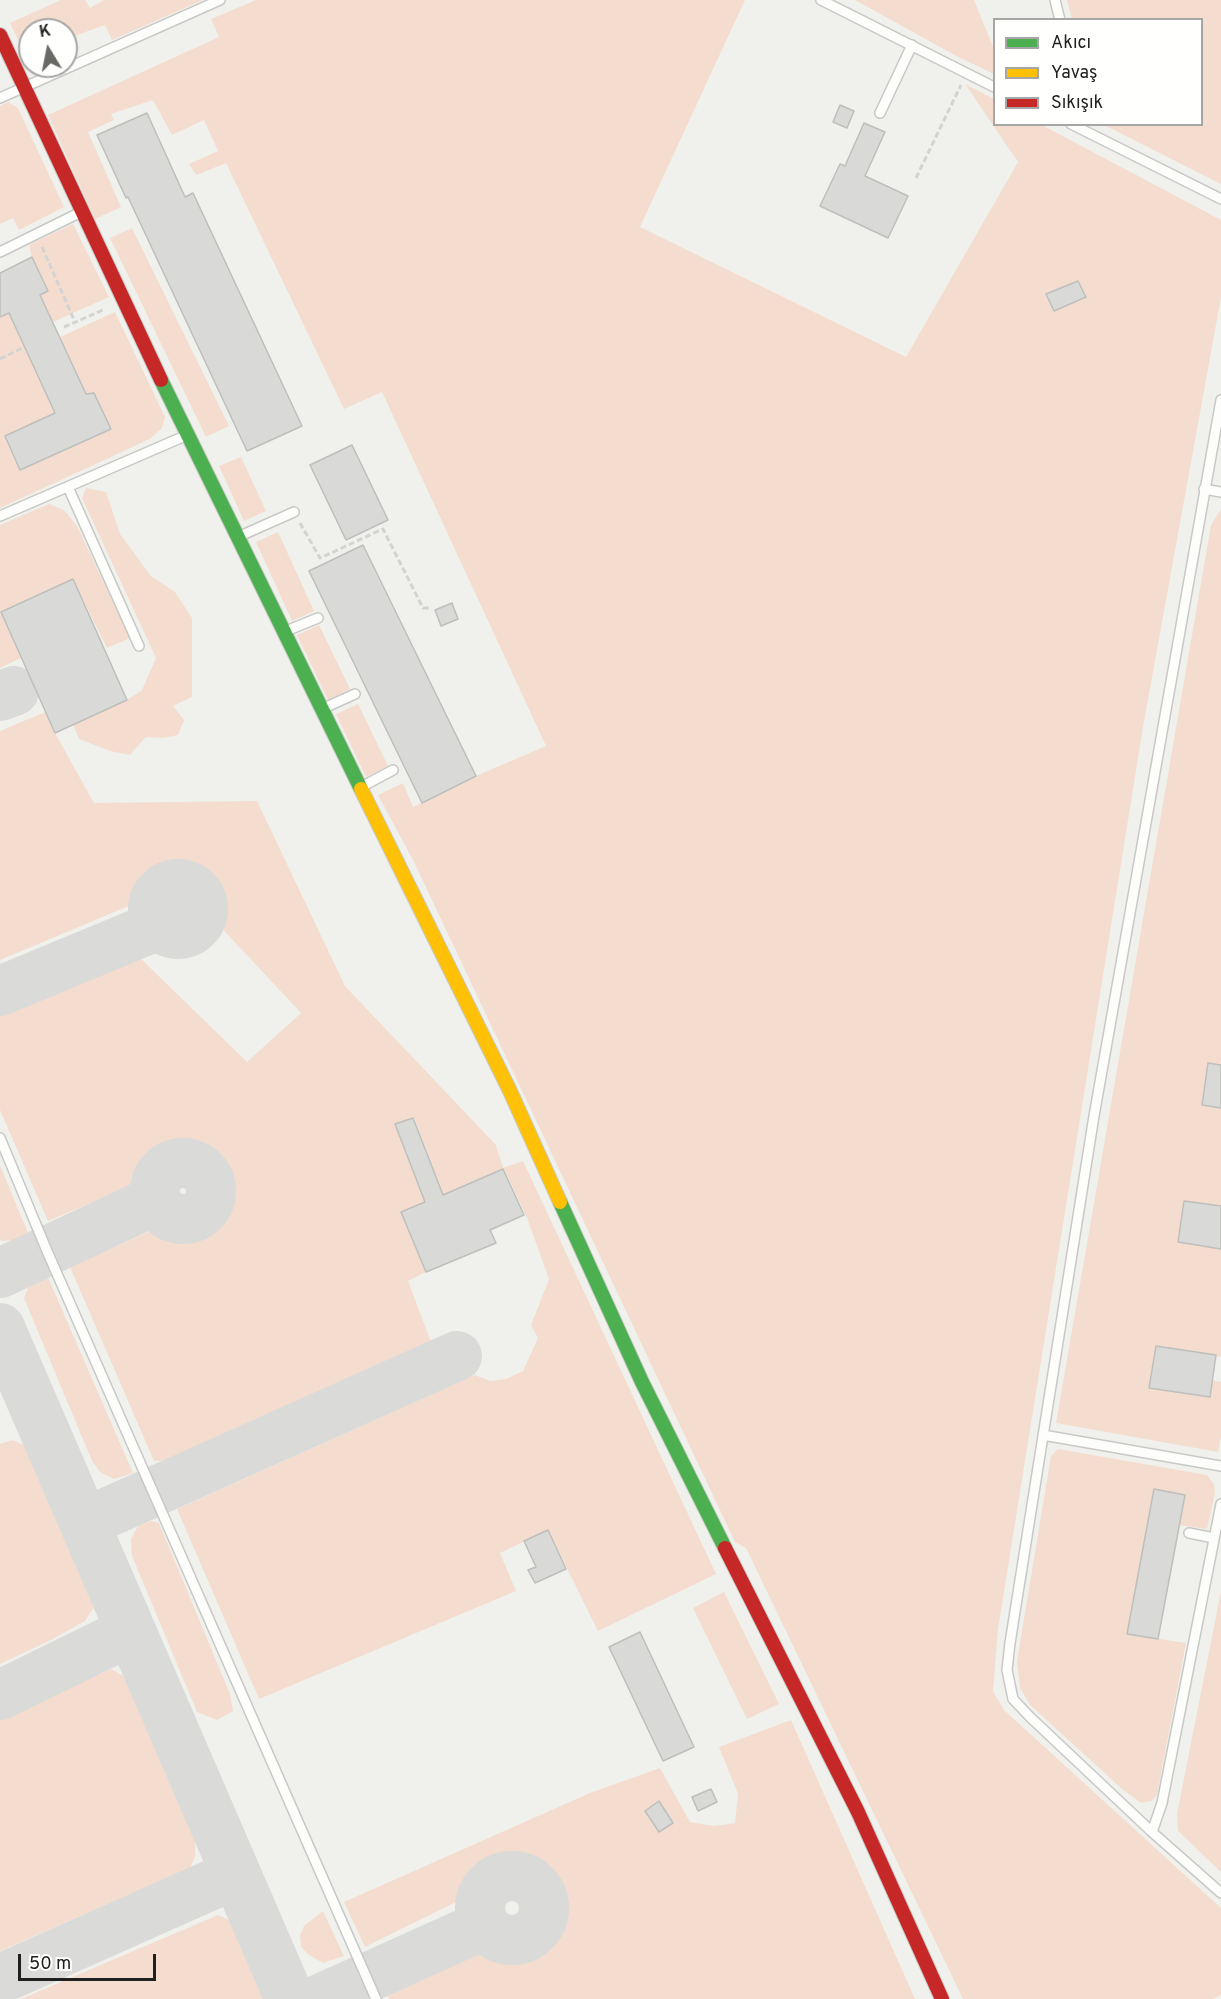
<!DOCTYPE html>
<html>
<head>
<meta charset="utf-8">
<style>
	body { margin:0 }
	#map { position:relative; width:1221px; height:1999px; overflow:hidden; background:#f0f1ec; font-family:Overpass,sans-serif }
	canvas { display:block }
	.legend { position:absolute; left:993px; top:18px; width:210px; height:108px; box-sizing:border-box; background:#fffffe; border:2px solid #a6a6a4; margin:0; padding:8px 10px; list-style:none; font-size:18px; color:#20201e }
	.legend li { display:flex; align-items:center; gap:12px; height:30px }
	.legend b { width:30px; border:2px solid #a6a6a4 }
	.north { position:absolute; left:18px; top:18px; width:60px; height:60px; box-sizing:border-box; background:#fffffe; border:2px solid #a6a6a4; border-radius:50%; rotate:350deg; font-size:16px; font-weight:700; line-height:24px; text-align:center; color:#20201e }
	.north::after { content:''; display:block; margin:auto; width:21px; height:27px; background:#696966; clip-path:polygon(50% 0,100% 100%,50% 72%,0 100%) }
	.scale { position:absolute; left:18px; top:1954px; width:138px; height:27px; box-sizing:border-box; border:3px solid #20201e; border-top:0; padding-left:8px; font-size:18px; line-height:21px; white-space:nowrap; color:#20201e; -webkit-text-stroke:4px #fffffe; paint-order:stroke }
</style>
</head>
<body>
<div id="map">
<canvas width="1221" height="1999"></canvas>
<ul class="legend">
<li><b style="height:8px;background:#4caf50"></b>Akıcı</li>
<li><b style="height:8px;background:#ffc107"></b>Yavaş</li>
<li><b style="height:8px;background:#c62828"></b>Sıkışık</li>
</ul>
<div class="north">K</div>
<div class="scale">50 m</div>
</div>
<script>
const ctx = document.querySelector('canvas').getContext('2d');
ctx.lineJoin = 'round';
function fill(path, color) { ctx.fillStyle = color; ctx.fill(path, 'evenodd'); }
const poly = rows => new Path2D(rows.map(r => 'M' + r).join(''));
function stroke(path, color, width, dash) { ctx.strokeStyle = color; ctx.lineWidth = width; ctx.lineCap = dash ? 'butt' : 'round'; ctx.setLineDash(dash || []); ctx.stroke(path); }
const green = poly([
	[61,0,85,0,90,8,104,0,203,0,112,40,105,25,66,39,66,30,30,30,30,65,10,23],
	[256,0,745,0,640,227,906,357,1018,162,965,84,994,99,994,124,1042,125,1221,220,1221,297,1143,727,998,1629,993,1691,1004,1710,1221,1908,1221,1995,1213,1999,963,1999,746,1548,735,1542,414,862,378,795,403,783,413,807,476,776,546,746,382,392,344,409,226,163,196,175,189,164,218,151,204,120,172,135,153,100,111,114,114,120,88,132,121,207,95,219,48,115,219,37,211,19],
	[855,0,974,0,994,49,994,74,958,57],
	[1067,0,1221,0,1221,184,1104,125,1202,124,1202,20,1072,19],
	[8,102,18,108,64,207,19,230,13,218,0,224,0,106],
	[73,224,109,297,53,322,40,295,29,245],
	[132,228,229,426,206,437,110,238],
	[115,312,165,417,162,428,150,439,0,508,0,317,9,313,55,413,5,436,21,470,111,429,94,393,86,394,60,337],
	[241,457,266,511,244,521,219,466],
	[86,488,106,492,120,534,151,576,175,592,192,618,192,697,173,706,184,720,178,735,163,738,146,737,130,755,110,751,79,739,73,724,127,700,142,690,156,658,82,498],
	[49,504,64,510,77,526,130,638,107,648,73,580,1,611,21,658,0,668,0,525],
	[1221,509,1221,1357,1216,1356,1212,1380,1221,1382,1221,1437,1218,1452,1056,1423,1211,525],
	[278,532,314,611,292,621,256,542],
	[319,625,350,689,328,700,297,635],
	[358,704,388,766,366,777,336,714],
	[45,712,55,733,94,803,257,801,345,986,496,1145,503,1168,523,1161,716,1574,598,1631,548,1530,500,1553,516,1591,259,1699,177,1509,475,1375,490,1381,506,1379,523,1371,538,1338,531,1325,549,1279,527,1218,504,1169,443,1195,414,1118,396,1124,425,1202,401,1213,426,1272,408,1281,431,1342,184,1452,161,1461,154,1461,70,1267,155,1229,177,1236,211,1224,220,1207,223,1188,230,1185,221,1165,215,1167,207,1156,191,1150,170,1152,153,1159,143,1174,132,1175,131,1186,48,1221,0,1110,0,1008,133,951,247,1062,301,1013,215,921,216,901,214,892,205,882,189,872,168,873,155,880,143,900,0,960,0,731],
	[0,1165,28,1233,16,1240,2,1241,0,1239],
	[47,1275,133,1473,114,1479,100,1472,92,1461,24,1298,29,1284,38,1276],
	[12,1440,31,1448,96,1593,94,1607,85,1621,49,1641,0,1664,0,1444],
	[1058,1449,1207,1475,1214,1484,1215,1493,1207,1529,1179,1525,1185,1495,1155,1489,1128,1634,1186,1643,1157,1795,1152,1801,1141,1803,1121,1788,1030,1705,1020,1688,1017,1661,1051,1456],
	[151,1521,159,1523,230,1694,233,1711,217,1720,197,1712,132,1556,131,1539,138,1526],
	[1221,1591,1221,1872,1178,1831,1177,1814],
	[724,1592,779,1704,747,1719,693,1608],
	[111,1669,129,1679,195,1826,195,1857,190,1868,0,1951,0,1719],
	[791,1720,915,1999,389,1999,386,1992,476,1949,506,1956,534,1951,549,1939,559,1922,560,1901,553,1882,544,1871,529,1861,497,1861,475,1876,462,1899,365,1947,344,1902,590,1793,660,1768,690,1822,714,1826,735,1823,738,1794,719,1747],
	[323,1911,344,1956,323,1963,309,1955,301,1947,300,1936,304,1926],
	[218,1915,240,1925,270,1999,21,1999]
]);
const taxiway = poly([
	[0,696,14,691],
	'153 909a25 25 0 1 1 50 0a25 25 0 1 1-50 0Z',
	[0,991,159,925],
	'155 1191a28 28 0 1 1 56 0a28 28 0 1 1-56 0Z',
	[0,1273,156,1200],
	[0,1328,290,1999],
	[84,1523,457,1356],
	[0,1695,131,1631],
	'480 1908a32 32 0 1 1 64 0a32 32 0 1 1-64 0Z',
	[0,1979,236,1874],
	[320,1999,484,1925]
]);
const building = poly([
	[840,105,854,111,847,128,833,122,840,105],
	[147,113,185,197,193,193,302,426,247,451,128,197,126,198,97,135,147,113],
	[864,123,885,132,865,176,908,196,888,238,820,206,840,164,845,166,864,123],
	[32,257,48,291,40,295,86,394,94,393,111,429,20,470,5,436,55,413,9,313,0,317,0,273,32,257],
	[1078,281,1086,297,1054,311,1046,294,1078,281],
	[352,445,388,520,346,540,310,465,352,445],
	[363,545,476,776,422,803,309,571,363,545],
	[73,579,127,700,55,733,1,612,73,579],
	[452,603,458,619,441,626,435,610,452,603],
	[1208,1063,1221,1065,1221,1108,1202,1105,1208,1063],
	[413,1118,443,1195,503,1169,524,1215,490,1230,496,1243,426,1272,401,1212,425,1202,395,1124,413,1118],
	[1184,1201,1221,1206,1221,1249,1178,1242,1184,1201],
	[1156,1346,1216,1355,1210,1397,1149,1388,1156,1346],
	[1154,1489,1185,1495,1158,1639,1127,1634,1154,1489],
	[548,1530,566,1569,535,1583,528,1570,536,1567,524,1541,548,1530],
	[640,1632,694,1747,663,1761,609,1647,640,1632],
	[711,1789,717,1802,698,1811,692,1797,711,1789],
	[659,1801,673,1823,659,1832,645,1811,659,1801]
]);
const path = poly([
	[916,178,961,85],
	[42,247,75,322],
	[64,327,103,310],
	[0,359,24,347],
	[300,523,320,558,383,529,423,608,430,608]
]);
const lane = poly([
	[821,0,994,87],
	[1055,0,1060,20],
	[0,98,220,0],
	[880,113,912,45],
	[1071,124,1221,199],
	[0,252,81,212],
	[1221,400,1094,1116,1010,1643,1007,1670,1013,1699,1030,1717,1152,1832,1221,1893],
	[68,487,139,646],
	[1204,489,1221,492],
	[0,516,185,436],
	[240,536,294,512],
	[286,631,318,618],
	[324,708,355,694],
	[363,786,393,770],
	[0,1138,47,1251,376,1999],
	[1043,1435,1221,1466],
	[1189,1533,1214,1538],
	[1152,1832,1162,1803,1221,1504]
]);
const fast = poly([
	[161,380,361,789],
	[560,1202,642,1382,725,1548]
]);
const slow = poly([
	[361,789,510,1091,560,1202]
]);
const jam = poly([
	[0,35,161,380],
	[725,1548,858,1812,942,1999]
]);
fill(green, '#f4ddcf');
stroke(taxiway, '#dadad8', 50);
fill(building, '#d9dad7');
stroke(building, '#bebfbc', 1.5);
stroke(lane, '#c8c9c6', 12);
stroke(fast, '#c8c9c6', 16);
stroke(slow, '#c8c9c6', 16);
stroke(jam, '#c8c9c6', 16);
stroke(path, '#d3d3d2', 3, [6, 3]);
stroke(lane, '#fdfdfc', 9);
stroke(fast, '#4caf50', 14);
stroke(slow, '#ffc107', 14);
stroke(jam, '#c62828', 14);
</script>
</body>
</html>
